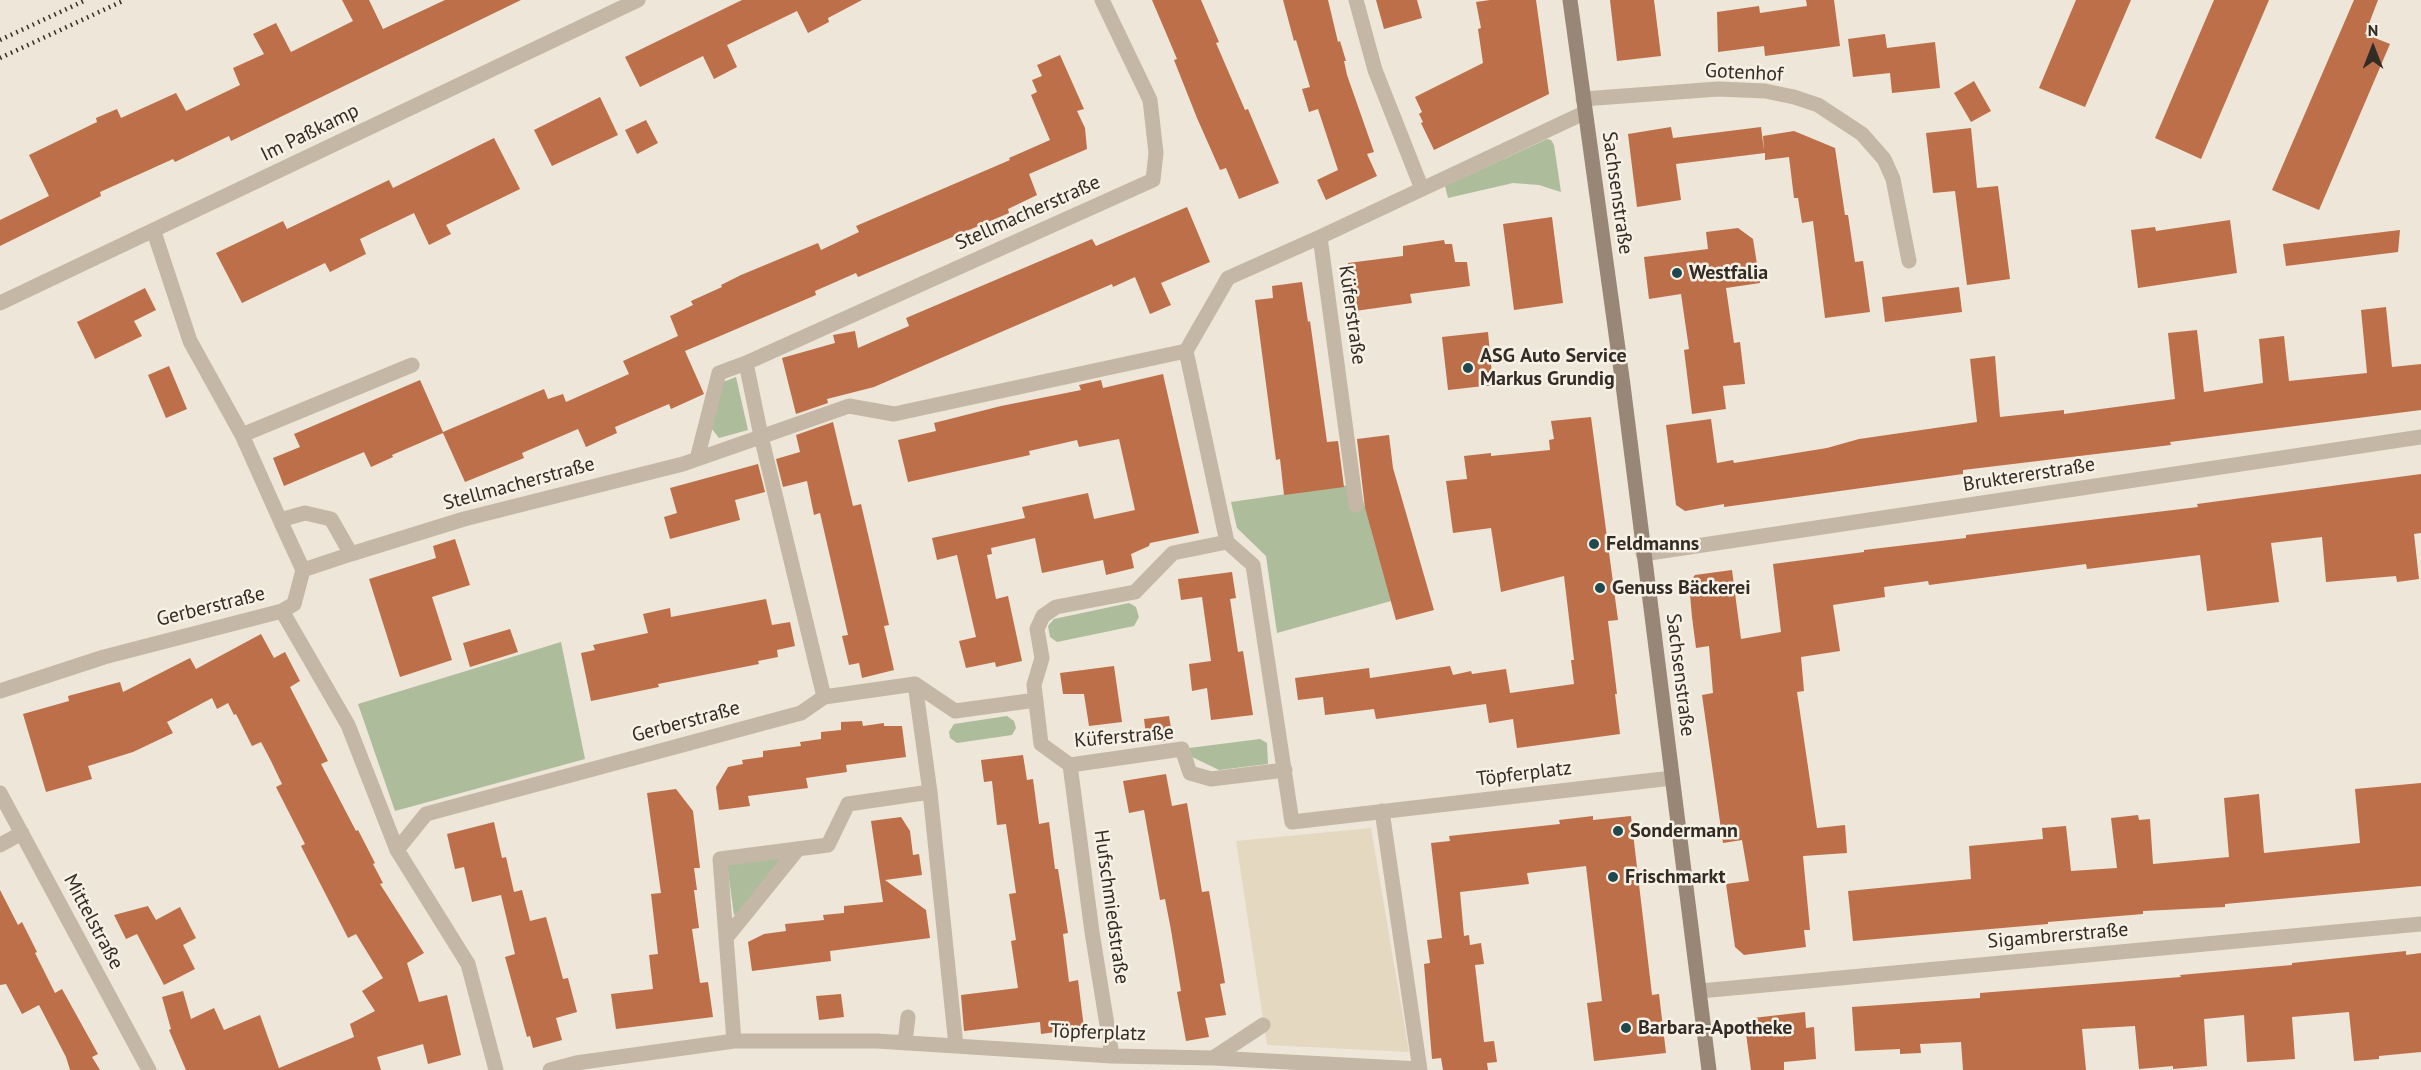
<!DOCTYPE html>
<html>
<head>
<meta charset="utf-8">
<style>
	body { margin:0 }
	#map { position:relative; width:2421px; height:1070px; overflow:hidden; background:#eee6d8; font-family:"PT Sans",sans-serif }
	canvas { display:block }
	.north { position:absolute; left:2343px; top:18px; width:60px; height:60px; -webkit-text-stroke:4px #f7f0e4; paint-order:stroke; rotate:0deg; font-size:16px; font-weight:700; line-height:24px; text-align:center; color:#322b26 }
	.north::after { content:''; display:block; margin:auto; width:21px; height:27px; background:#322b26; clip-path:polygon(50% 0,100% 100%,50% 72%,0 100%) }
</style>
</head>
<body>
<div id="map">
<canvas width="2421" height="1070"></canvas>
<div class="north">N</div>
</div>
<script>
const ctx = document.querySelector('canvas').getContext('2d');
ctx.lineJoin = 'round';
function fill(path, color) { ctx.fillStyle = color; ctx.fill(path, 'evenodd'); }
const poly = rows => new Path2D(rows.map(r => 'M' + r).join(''));
function stroke(path, color, width, dash) { ctx.strokeStyle = color; ctx.lineWidth = width; ctx.lineCap = dash ? 'butt' : 'round'; ctx.setLineDash(dash || []); ctx.stroke(path); }
function write(font, color, halo, rows, align = 'center') {
  ctx.font = font + ' "PT Sans",sans-serif'; ctx.lineWidth = 5; ctx.setLineDash([]); ctx.textBaseline = 'middle'; ctx.strokeStyle = halo; ctx.fillStyle = color; for (const [text, x, y, turn = 0] of rows) {
    ctx.save(); ctx.translate(x, y); ctx.rotate((+turn || 0) * Math.PI / 180); ctx.textAlign = isNaN(turn) ? turn : align; if (halo) ctx.strokeText(text, 0, 0); ctx.fillText(text, 0, 0); ctx.restore();
  }
}
const green = poly([
	[1547,139,1551,140,1554,145,1561,192,1539,185,1513,183,1448,198,1445,186],
	[736,377,748,430,719,438,711,428,723,382],
	[1349,485,1361,493,1391,601,1277,633,1266,556,1237,528,1231,502],
	[1129,603,1136,607,1139,617,1134,626,1057,642,1050,637,1048,626,1054,619],
	[561,642,585,759,395,811,358,704],
	[1007,716,1014,721,1016,728,1012,735,957,743,950,738,949,732,954,724],
	[1260,739,1267,743,1268,764,1219,770,1190,756,1189,748],
	[779,858,780,860,740,913,734,915,727,864]
]);
const plaza = poly([
	[1371,828,1409,1052,1267,1045,1236,841]
]);
const building = poly([
	[342,0,369,0,383,29,445,0,521,0,231,141,229,136,175,162,173,159,100,192,101,196,0,246,0,220,49,196,29,155,97,122,96,118,117,109,121,118,176,93,186,111,240,85,233,68,264,54,253,34,276,23,291,52,353,21],
	[742,0,862,0,828,18,829,22,808,33,797,11,727,45,737,67,714,79,703,56,640,87,625,57],
	[1152,0,1201,0,1219,42,1216,43,1245,110,1248,109,1279,183,1239,199,1226,168,1220,170,1197,118,1174,60,1177,59,1169,40],
	[1283,0,1328,0,1338,42,1340,41,1346,61,1344,61,1347,75,1374,152,1367,154,1377,176,1326,200,1317,180,1338,170,1318,109,1309,112,1302,89,1310,87,1296,40,1294,41],
	[1376,0,1417,0,1422,18,1384,29],
	[1490,0,1536,0,1549,94,1434,150,1421,123,1423,122,1419,114,1422,112,1415,97,1483,63,1478,29,1481,28,1476,2],
	[1610,0,1654,0,1661,56,1617,61],
	[1806,0,1834,0,1840,46,1765,56,1764,46,1718,52,1717,12,1759,6,1760,13,1807,6],
	[2076,0,2131,0,2085,107,2039,88],
	[2214,0,2269,0,2201,159,2155,138],
	[2354,0,2378,0,2365,34,2390,44,2319,210,2272,190],
	[1885,34,1887,48,1935,42,1940,88,1892,93,1890,73,1853,77,1848,39],
	[1060,55,1084,109,1077,111,1085,128,1087,149,1029,174,1037,195,1008,209,1009,213,858,277,856,273,815,291,816,295,685,351,704,394,671,409,669,404,615,427,617,433,586,447,578,429,522,453,524,458,465,482,443,433,392,455,393,457,371,467,364,452,284,486,273,458,300,447,294,434,420,380,443,432,544,389,548,399,563,394,566,402,629,374,623,361,678,336,670,316,693,305,691,301,722,287,721,285,741,275,818,243,821,250,859,232,856,226,1010,160,1009,158,1050,140,1031,95,1037,92,1032,80,1042,76,1037,65],
	[1974,81,1991,111,1971,122,1954,93],
	[600,97,618,135,552,166,534,130],
	[646,120,658,143,637,154,625,130],
	[1671,127,1673,138,1761,127,1764,151,1763,136,1794,131,1835,148,1845,215,1848,215,1855,262,1863,261,1870,312,1825,318,1813,221,1802,223,1798,198,1794,198,1789,157,1765,160,1765,153,1676,164,1681,200,1637,207,1628,134],
	[1971,128,1977,188,1998,186,2010,279,1967,285,1955,191,1933,193,1926,133],
	[494,138,520,189,446,225,451,234,429,245,414,213,360,239,366,254,330,272,325,263,242,303,216,253,283,221,287,229,389,180,393,188],
	[1187,207,1210,262,1161,283,1171,305,1150,314,1135,277,1113,287,1112,284,874,387,827,399,828,403,796,414,782,358,835,343,833,335,855,331,858,348,909,326,906,318,1092,239,1096,246],
	[1552,217,1563,303,1514,310,1503,224],
	[2230,220,2237,273,2138,288,2131,230,2155,227,2156,231],
	[1738,228,1753,239,1760,283,1726,288,1734,343,1740,342,1745,384,1723,386,1726,409,1692,414,1684,350,1689,349,1681,294,1649,299,1644,257,1708,249,1706,232],
	[2400,230,2398,252,2286,266,2283,244],
	[1444,240,1445,244,1452,244,1455,262,1467,262,1470,286,1410,294,1412,303,1355,311,1348,263,1403,256,1403,246],
	[1302,282,1308,322,1310,321,1327,442,1338,441,1344,487,1284,495,1280,459,1276,460,1255,300,1273,298,1272,286],
	[1959,287,1962,312,1885,322,1882,297],
	[145,288,156,310,134,321,142,336,95,359,77,322],
	[2386,307,2392,367,2421,364,2421,410,2170,442,2171,445,1963,470,1963,474,1724,507,1724,504,1685,511,1676,505,1666,425,1711,419,1717,463,1733,460,1734,463,1827,448,1859,439,1977,422,1970,359,1995,356,2000,417,2064,410,2064,414,2175,399,2168,333,2197,330,2204,392,2263,383,2259,339,2284,336,2289,381,2367,373,2361,310],
	[1488,332,1493,385,1448,390,1442,337],
	[169,366,187,409,166,418,148,375],
	[1163,374,1199,533,1150,543,1149,546,1131,554,1134,568,1106,575,1103,560,1042,573,1035,538,991,548,992,554,987,555,996,599,1008,596,1022,661,996,667,995,662,966,668,959,641,976,637,957,555,937,560,932,538,1025,518,1022,507,1088,493,1094,519,1135,510,1119,439,1079,447,1077,440,1029,451,1030,455,908,482,898,440,936,431,934,423,1001,406,1081,390,1079,385,1101,380,1103,388],
	[1591,417,1618,620,1608,621,1617,694,1615,694,1620,734,1517,748,1513,719,1489,723,1486,704,1376,719,1374,709,1325,715,1323,697,1298,700,1295,678,1369,668,1370,678,1450,666,1453,675,1471,671,1472,674,1506,669,1510,693,1574,684,1571,660,1574,660,1564,576,1501,592,1491,528,1453,533,1446,481,1467,479,1464,456,1491,453,1491,456,1550,450,1549,440,1554,439,1551,421],
	[833,422,853,506,861,504,889,625,884,626,894,670,862,678,859,663,849,665,842,636,848,635,820,513,814,515,807,481,783,487,776,459,800,452,796,435],
	[1389,435,1393,468,1434,610,1396,620,1365,508,1357,439],
	[758,464,765,492,735,500,740,520,670,539,664,517,677,513,670,488],
	[2421,474,2421,533,2414,534,2419,579,2397,582,2396,576,2326,582,2322,537,2271,543,2279,602,2207,611,2200,555,2087,569,2086,564,1929,585,1928,581,1884,587,1885,597,1833,605,1840,651,1801,657,1804,691,1797,692,1817,828,1845,825,1847,853,1803,856,1810,930,1804,930,1806,947,1744,955,1735,947,1726,884,1749,881,1742,840,1723,843,1702,695,1713,693,1709,646,1696,648,1692,617,1689,583,1695,575,1732,570,1741,639,1781,632,1773,564,1864,552,1864,550,1966,538,1966,535,2198,507,2197,504],
	[455,539,470,585,432,597,452,660,400,677,369,579,436,558,433,546],
	[1232,572,1236,598,1230,599,1238,652,1243,651,1253,715,1211,720,1207,688,1192,691,1189,664,1211,661,1202,597,1181,600,1178,579],
	[766,599,772,625,790,622,795,646,777,650,778,657,758,661,759,664,658,684,659,687,591,701,581,653,595,650,593,645,648,633,643,614,670,608,671,617],
	[510,629,518,652,470,667,463,643],
	[261,634,274,658,285,652,300,681,290,687,328,761,321,764,356,831,358,830,375,863,373,864,383,883,380,884,424,953,407,963,419,1002,447,995,461,1055,428,1064,423,1044,377,1057,381,1070,186,1070,169,1030,171,1029,162,997,183,991,191,1019,214,1008,224,1030,260,1015,279,1068,354,1037,350,1024,375,1011,362,991,383,978,356,934,348,938,301,846,305,844,276,787,282,784,271,761,261,742,252,746,236,714,234,715,228,703,217,709,212,698,167,722,173,733,133,752,88,766,92,779,46,792,23,714,69,701,68,696,120,682,123,692,190,658,196,669],
	[1114,666,1122,722,1089,726,1084,694,1063,694,1060,673],
	[1169,716,1173,740,1147,743,1144,719],
	[862,721,863,726,884,723,884,726,902,726,906,757,846,765,847,772,806,778,808,788,748,796,750,806,719,810,716,787,728,767,743,764,742,760,763,757,763,751,801,746,800,742,821,739,821,732,841,730,841,722],
	[1023,755,1027,780,1033,779,1039,824,1049,822,1055,869,1058,869,1068,933,1063,934,1069,982,1078,980,1084,1028,1041,1034,1040,1022,964,1031,961,995,1018,988,1011,941,1016,940,1009,894,1016,893,1006,824,997,825,992,781,984,782,981,760],
	[1166,774,1172,806,1187,803,1202,892,1209,891,1225,983,1220,984,1226,1015,1205,1018,1209,1037,1186,1041,1177,992,1181,991,1171,930,1165,899,1160,900,1144,810,1129,813,1123,781],
	[2421,783,2421,886,2225,904,2225,907,2143,911,2143,914,2048,922,2048,924,1853,941,1848,891,1971,879,1969,846,2043,839,2042,828,2066,826,2071,871,2117,868,2111,818,2138,815,2139,820,2150,819,2153,864,2229,857,2224,798,2259,794,2264,853,2360,843,2355,789],
	[676,789,693,811,700,868,694,868,697,890,694,890,699,928,692,929,700,983,708,982,713,1017,616,1029,611,994,653,989,649,955,658,954,651,894,661,893,647,793],
	[1593,816,1593,820,1631,816,1652,995,1659,994,1666,1053,1594,1061,1587,1003,1602,1001,1586,866,1527,873,1529,884,1460,892,1464,936,1469,935,1470,945,1481,943,1484,964,1475,965,1484,1042,1494,1041,1497,1062,1487,1063,1488,1070,1443,1070,1441,1058,1432,1059,1424,964,1430,963,1427,940,1442,938,1431,843,1450,841,1449,836,1560,824,1559,820],
	[901,817,910,831,913,855,919,854,922,875,885,880,926,910,930,938,830,951,831,961,752,971,748,942,764,934,786,931,785,924,824,920,823,915,844,913,844,906,883,902,871,821],
	[494,822,502,858,506,857,514,892,522,890,530,921,546,917,563,979,568,978,577,1012,556,1018,562,1040,533,1048,530,1036,527,1037,505,957,515,954,501,895,472,902,464,867,455,869,447,834],
	[0,890,18,925,22,922,37,952,35,953,55,993,62,989,98,1054,92,1057,100,1070,70,1070,66,1057,39,1005,22,1014,6,984,0,985],
	[148,906,156,920,180,907,196,938,183,945,195,969,164,985,137,934,126,939,114,915],
	[2406,951,2406,955,2421,953,2421,1052,2379,1056,2379,1059,2354,1061,2349,1012,2292,1017,2295,1059,2247,1062,2244,1015,2204,1019,2207,1066,2173,1069,2173,1066,2139,1069,2135,1026,2082,1029,2086,1070,1963,1070,1961,1042,1920,1044,1921,1053,1900,1054,1900,1049,1855,1051,1852,1007,1980,998,1980,993,2181,977,2180,975,2292,965,2292,963],
	[841,994,844,1017,819,1020,816,996],
	[1805,1012,1806,1028,1814,1027,1816,1059,1784,1062,1784,1070,1751,1070,1745,1026,1753,1018]
]);
const street = poly([
	[1356,0,1375,70,1422,189],
	[1583,99,1718,89,1765,91,1794,97,1818,105,1862,134,1884,159,1893,179,1909,261],
	[154,232,190,341,242,435,280,520,305,513,331,519,351,554,464,519,683,464,849,406,894,414,1186,351,1228,278,1320,237,1584,113],
	[1320,237,1356,505],
	[0,303,638,0],
	[1186,351,1227,542,1253,565,1292,822,1672,778],
	[242,435,412,365],
	[697,459,719,373,746,363],
	[280,520,303,570,294,604,282,611],
	[1227,542,1173,553,1135,592,1056,607,1043,616,1037,629,1042,658,1034,685,1041,744,1070,765,1182,749,1190,773,1211,779,1285,770],
	[1643,554,2421,437],
	[303,570,351,554],
	[915,684,930,792,956,1046],
	[0,691,104,657,282,611,348,725,397,850,468,964,496,1070],
	[824,697,761,436,746,363,1153,180,1156,153,1150,100,1102,0],
	[1070,765,1092,932,1112,1056],
	[0,793,149,1070],
	[1382,811,1420,1070],
	[0,845,22,833],
	[397,850,426,814,801,713,824,697,915,684,955,711,1036,700],
	[726,938,798,849],
	[1700,991,2421,924],
	[734,1041,720,859,828,845,848,804,930,792],
	[905,1043,908,1017],
	[1213,1058,1263,1025],
	[550,1070,576,1063,734,1041,877,1041,1112,1056,1213,1058,1420,1069]
]);
const secondary = poly([
	[1570,0,1623,385,1709,1070]
]);
const rail = poly([
	[0,40,86,0],
	[0,58,125,0]
]);
const markers = [
	[1677,273,6,"#1f484f"],
	[1468,368,6,"#1f484f"],
	[1594,544,6,"#1f484f"],
	[1600,588,6,"#1f484f"],
	[1618,831,6,"#1f484f"],
	[1613,877,6,"#1f484f"],
	[1626,1028,6,"#1f484f"]
];
const streetNames = [
	["Gotenhof",1744,73,3],
	["Im Paßkamp",310,133,-26],
	["Sachsenstraße",1617,193,82],
	["Stellmacherstraße",1028,213,-24],
	["Küferstraße",1352,315,82],
	["Bruktererstraße",2029,475,-9],
	["Stellmacherstraße",519,484,-15],
	["Gerberstraße",211,607,-14],
	["Sachsenstraße",1680,675,83],
	["Gerberstraße",686,722,-15],
	["Küferstraße",1124,737,-5],
	["Töpferplatz",1524,774,-7],
	["Hufschmiedstraße",1111,907,82],
	["Mittelstraße",93,922,62],
	["Sigambrerstraße",2058,936,-5],
	["Töpferplatz",1098,1033,2]
];
const poiNames = [
	["Westfalia",1689,273],
	["ASG Auto Service",1480,356],
	["Markus Grundig",1480,379],
	["Feldmanns",1606,544],
	["Genuss Bäckerei",1612,588],
	["Sondermann",1630,831],
	["Frischmarkt",1625,877],
	["Barbara-Apotheke",1638,1028]
];
fill(green, '#adbc9a');
fill(plaza, '#e5d8c0');
fill(building, '#bc6f48');
stroke(street, '#c5b7a5', 15);
stroke(secondary, '#988677', 15);
stroke(rail, '#322b26', 4.5, [1.5, 4.5]);
for (const [x, y, r, color] of markers) { const dot = new Path2D(); dot.arc(x, y, r, 0, 2 * Math.PI); ctx.fillStyle = color; ctx.fill(dot); stroke(dot, '#f7f0e4', 2); }
write('20px', '#322b26', '#f7f0e4', streetNames);
write('bold 20px', '#322b26', '#f7f0e4', poiNames, 'left');
</script>
</body>
</html>
